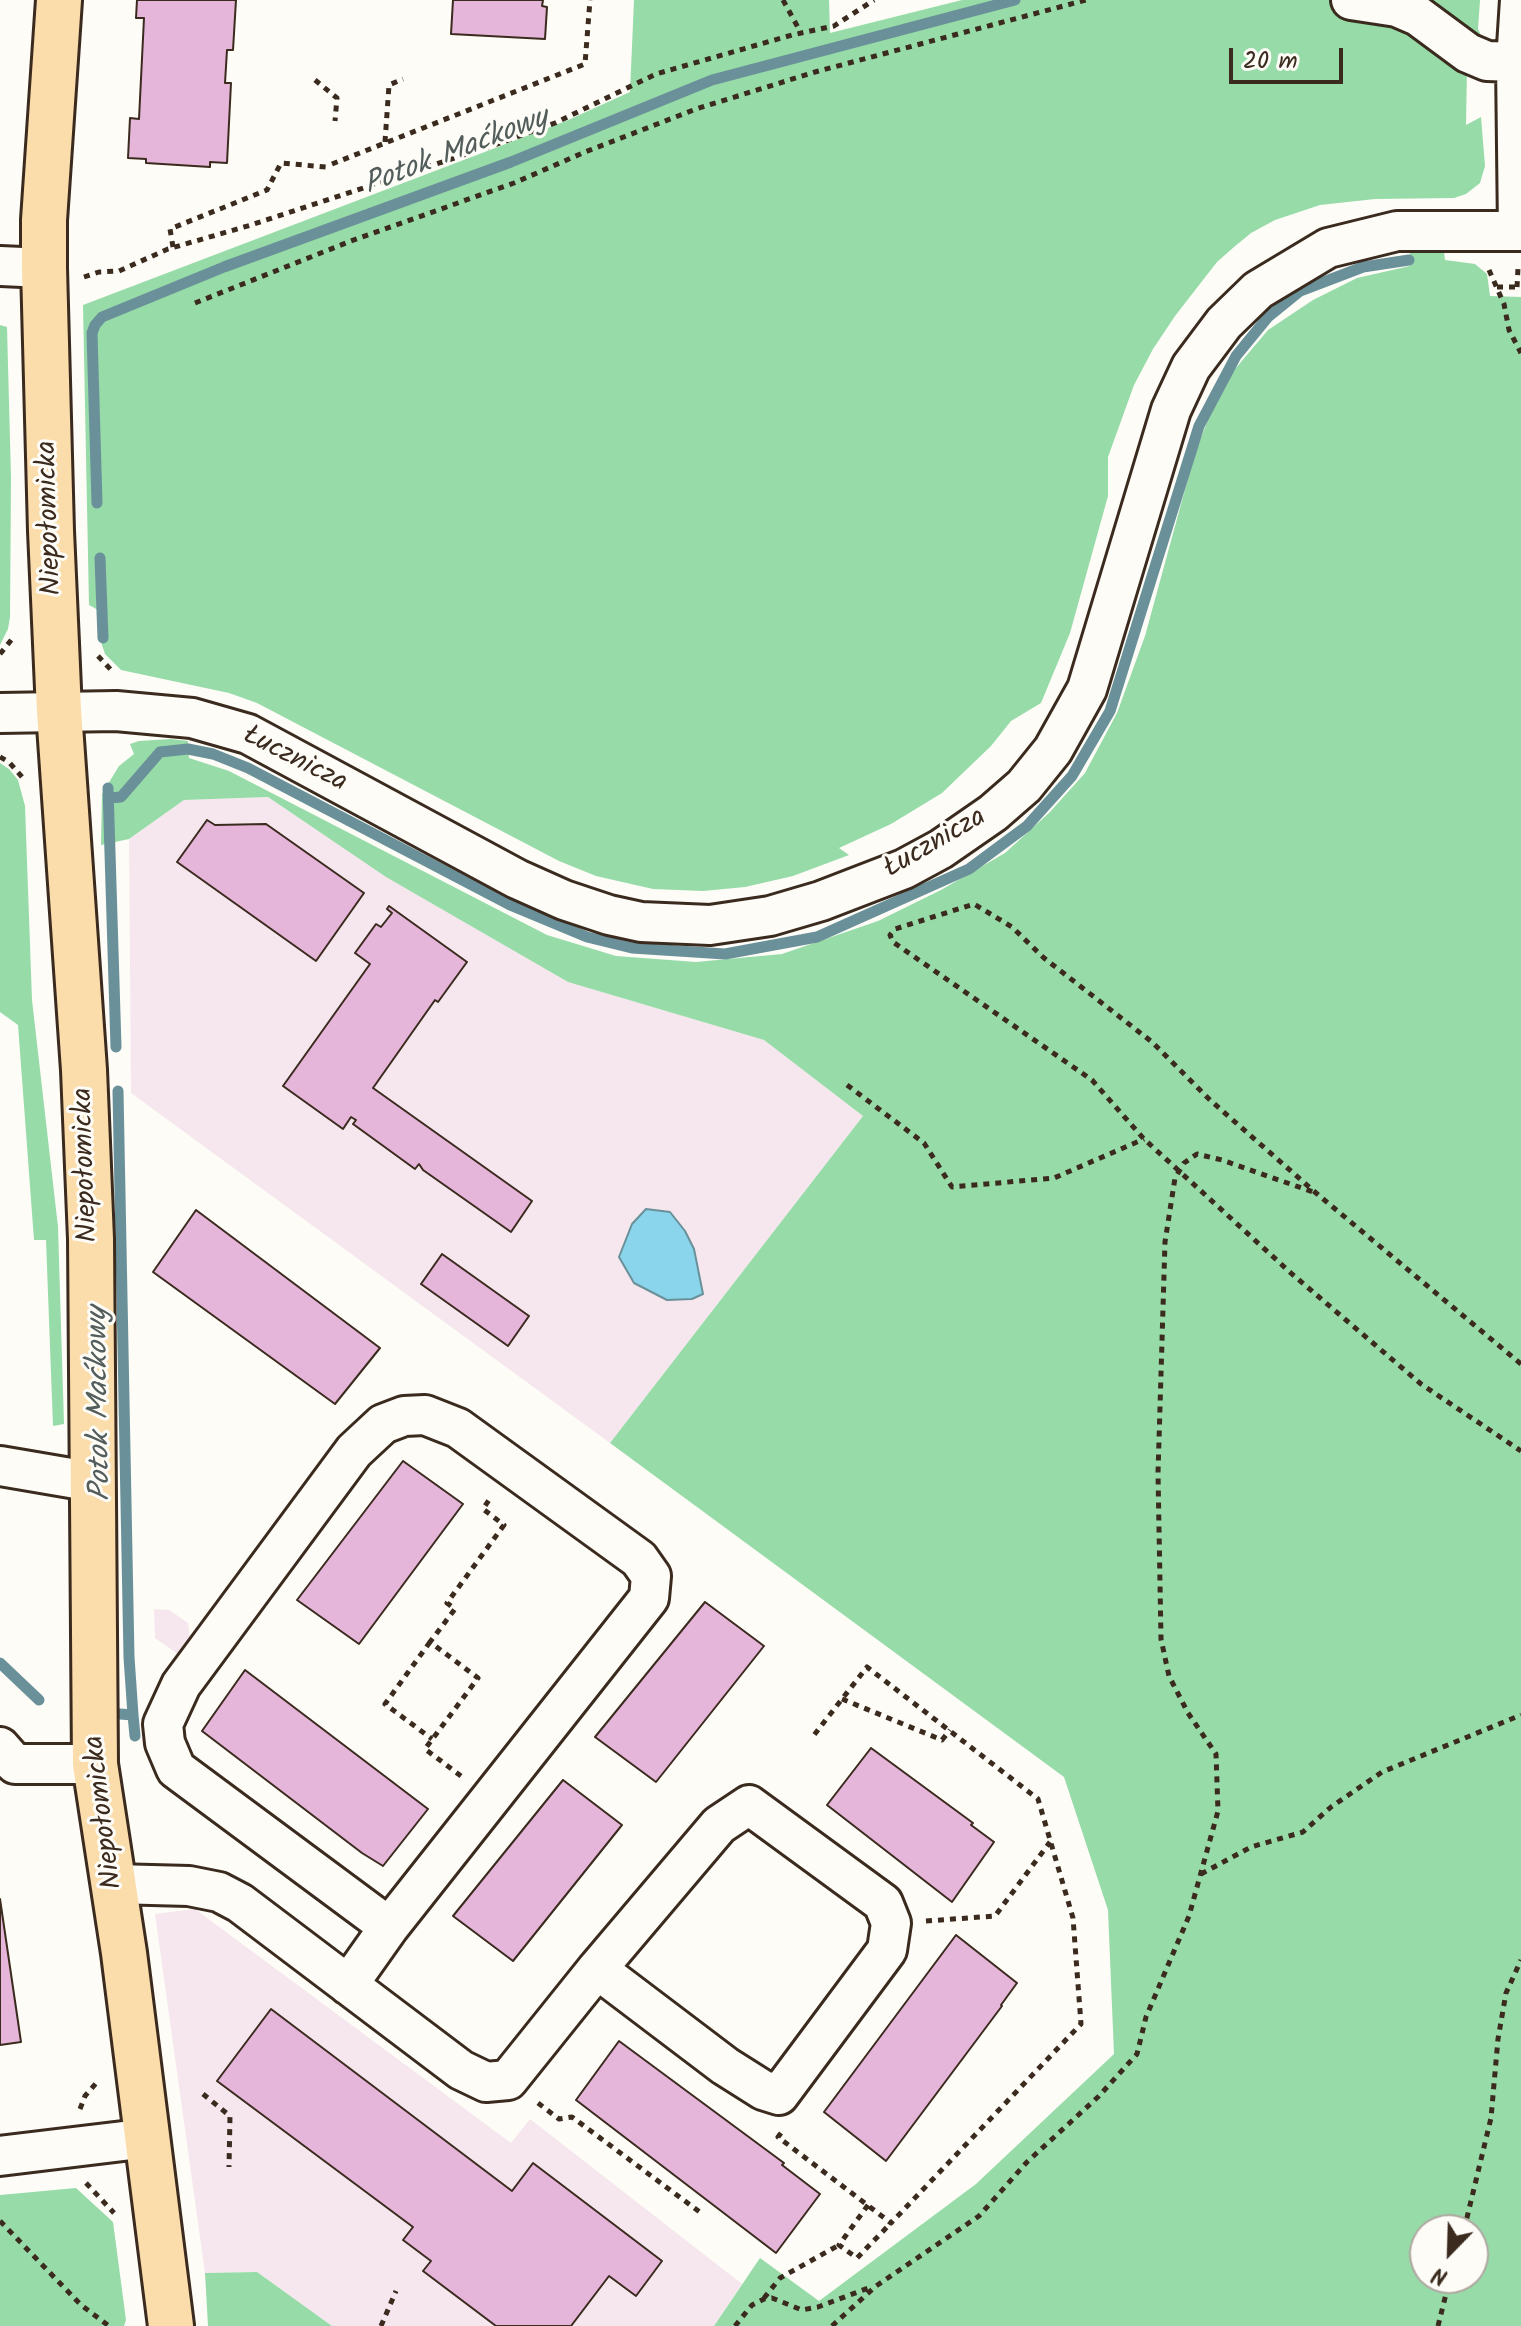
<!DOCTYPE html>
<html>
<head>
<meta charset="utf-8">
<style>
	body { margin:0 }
	#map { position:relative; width:1521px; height:2326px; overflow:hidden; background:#fdfcf7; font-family:Kalam,sans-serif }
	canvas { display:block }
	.north { position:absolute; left:1409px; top:2214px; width:80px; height:80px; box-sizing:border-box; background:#fdfcf7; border:2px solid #afa8a0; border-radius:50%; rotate:203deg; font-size:22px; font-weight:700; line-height:32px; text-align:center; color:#3b2a1e }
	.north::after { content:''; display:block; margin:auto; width:28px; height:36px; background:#3b2a1e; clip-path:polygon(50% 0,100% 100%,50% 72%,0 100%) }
	.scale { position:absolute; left:1229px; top:48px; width:114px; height:36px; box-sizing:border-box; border:4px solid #3b2a1e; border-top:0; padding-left:10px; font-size:24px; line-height:28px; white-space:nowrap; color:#3b2a1e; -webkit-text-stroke:6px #fdfcf7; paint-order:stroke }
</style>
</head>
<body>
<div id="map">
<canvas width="1521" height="2326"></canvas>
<div class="north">N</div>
<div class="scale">20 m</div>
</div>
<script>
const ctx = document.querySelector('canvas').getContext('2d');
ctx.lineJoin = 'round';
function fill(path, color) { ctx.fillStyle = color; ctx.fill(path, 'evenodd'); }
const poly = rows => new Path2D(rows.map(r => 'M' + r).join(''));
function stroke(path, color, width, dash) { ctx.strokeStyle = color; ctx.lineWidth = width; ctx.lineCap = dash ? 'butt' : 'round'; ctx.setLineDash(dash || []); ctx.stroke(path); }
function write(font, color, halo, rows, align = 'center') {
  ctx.font = font + ' Kalam,sans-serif'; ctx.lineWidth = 6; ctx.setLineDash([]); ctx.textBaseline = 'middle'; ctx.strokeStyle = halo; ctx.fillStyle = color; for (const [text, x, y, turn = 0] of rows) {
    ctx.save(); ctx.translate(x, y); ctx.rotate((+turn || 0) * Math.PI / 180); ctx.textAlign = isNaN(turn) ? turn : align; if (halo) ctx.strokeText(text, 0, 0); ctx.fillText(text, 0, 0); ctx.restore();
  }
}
const built = poly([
	[268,797,386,877,568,982,764,1040,863,1116,610,1443,131,1093,129,839,184,800],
	[154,1609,169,1610,188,1623,190,1638,178,1654,155,1638],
	[195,1909,511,2143,530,2119,742,2284,714,2326,332,2326,257,2272,205,2273,155,1914]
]);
const green = poly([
	[634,0,829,0,830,33,962,0,1480,0,1478,29,1485,43,1467,68,1466,125,1481,117,1485,166,1480,183,1466,194,1454,198,1375,199,1320,205,1275,220,1251,233,1234,247,1217,262,1175,316,1153,349,1134,385,1108,457,1108,496,1070,633,1041,703,1011,721,991,746,942,793,891,824,839,848,849,855,793,876,745,887,703,891,653,889,596,876,559,861,257,703,229,693,121,670,105,654,100,639,98,610,89,605,83,305,566,121,630,92],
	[1410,252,1444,252,1445,260,1475,264,1487,274,1490,296,1521,297,1521,2326,714,2326,760,2258,819,2301,976,2184,1114,2054,1108,1910,1064,1777,610,1443,863,1116,764,1040,568,982,386,877,268,797,184,800,129,839,101,845,102,794,119,766,134,754,130,744,139,741,171,739,188,741,189,758,229,771,547,935,616,956,696,962,782,954,878,921,941,890,1005,853,1049,813,1085,773,1117,713,1145,636,1195,453,1216,399,1235,369,1268,330,1313,300,1357,278,1410,266],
	[1425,2230,1473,2230,1473,2278,1425,2278],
	[0,325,7,327,11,478,10,617,8,629,0,645],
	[0,763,9,769,18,780,25,806,32,1000,58,1227,64,1424,53,1426,46,1240,34,1240,18,1025,0,1012],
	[76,2188,113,2222,126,2320,124,2326,0,2326,0,2195],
	[257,2272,332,2326,208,2326,205,2273]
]);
const water = poly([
	[646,1209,670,1212,685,1231,694,1249,703,1294,692,1299,667,1300,634,1283,619,1257,632,1224,646,1209]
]);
const stream = poly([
	[97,503,92,333,95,325,102,317,224,267,511,162,712,80,1015,0],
	[100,558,103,638],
	[108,788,116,1047],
	[109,798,121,797,160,752,188,749,213,754,248,768,510,905,587,937,632,948,725,954,817,937,969,869,1027,826,1072,776,1110,711,1199,426,1236,356,1268,317,1300,291,1363,267,1409,260],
	[118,1091,129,1657,133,1715],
	[0,1663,39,1700],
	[120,1714,133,1715,135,1736]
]);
const building = poly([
	[137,0,236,0,233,50,227,50,225,83,231,83,227,163,210,162,210,167,146,163,146,159,128,158,130,118,139,119,144,18,136,18,137,0],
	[453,0,543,0,542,6,547,7,545,39,451,34,453,0],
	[207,820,215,825,266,824,364,893,316,961,177,862,207,820],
	[389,906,467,962,438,1002,435,1000,373,1088,532,1201,511,1232,423,1170,419,1164,415,1169,353,1124,356,1120,351,1117,343,1129,283,1086,370,964,355,953,376,924,381,927,392,913,387,909,389,906],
	[196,1210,380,1348,335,1404,153,1272,196,1210],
	[442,1254,529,1316,508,1346,421,1284,442,1254],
	[403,1461,463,1504,359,1644,297,1600,403,1461],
	[705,1602,764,1646,656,1782,595,1737,705,1602],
	[245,1670,428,1809,383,1866,362,1853,202,1731,245,1670],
	[871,1748,973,1823,971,1825,994,1842,952,1902,827,1805,871,1748],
	[563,1780,622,1825,513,1961,453,1916,563,1780],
	[0,1899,21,2042,0,2045,0,1899],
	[956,1935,1017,1983,1001,2005,1002,2006,886,2161,824,2112,956,1935],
	[271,2009,512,2191,533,2163,662,2261,636,2296,609,2276,571,2326,496,2326,423,2271,431,2261,403,2240,413,2227,217,2081,271,2009],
	[619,2041,784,2163,782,2165,820,2194,776,2253,576,2100,619,2041]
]);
const path = poly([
	[783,0,801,33],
	[315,80,337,98,335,121],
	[385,142,389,85,403,79],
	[332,164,585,64,590,0],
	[173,247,170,229,267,190,281,163,326,167],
	[1489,270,1504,304,1509,330,1521,353],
	[84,277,99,272,119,271,168,249,251,225,503,142,555,123,656,74,792,35,834,26,874,0],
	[1497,287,1521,287],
	[1517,287,1518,268],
	[195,303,351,241,514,183,585,152,696,109,815,72,1086,0],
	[0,654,12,639],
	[98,656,113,672],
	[0,757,9,762,23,778],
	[847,1085,924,1143,952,1187,1054,1178,1144,1139],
	[1521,1364,1316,1193,1210,1100,1152,1042,1044,958,1012,927,974,904,895,929,890,935,893,942,1092,1080,1144,1139,1292,1274,1421,1384,1521,1451],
	[430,1642,385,1704,432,1739],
	[842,1699,942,1740,950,1730],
	[461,1776,425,1749,478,1678,430,1642,455,1609,447,1603,504,1525,483,1509,491,1497],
	[1201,1874,1251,1847,1303,1832,1331,1807,1382,1772,1521,1715],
	[926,1921,995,1916,1050,1842],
	[203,2094,230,2116,229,2167],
	[538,2103,559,2119,572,2117,701,2213],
	[80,2109,85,2096,98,2081],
	[781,2133,778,2137,891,2223,1081,2024,1073,1918,1038,1799,867,1667,814,1735],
	[86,2183,114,2213],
	[868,2205,839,2245,857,2258,891,2223],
	[0,2221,81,2305,109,2326],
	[1464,2230,1491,2118,1498,2039,1506,1993,1521,1960],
	[764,2298,780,2278,839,2245],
	[381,2326,396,2291],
	[735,2326,752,2305,764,2299,772,2298,802,2310,818,2307,871,2287],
	[832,2326,876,2286,979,2216,1027,2162,1099,2096,1137,2054,1146,2017,1189,1916,1218,1811,1216,1754,1188,1713,1169,1676,1161,1639,1158,1473,1165,1242,1175,1178,1184,1163,1197,1154,1222,1160,1313,1192],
	[1438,2326,1450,2278]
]);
const minor = poly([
	[1351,0,1397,7,1418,16,1468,53,1487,61,1516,62],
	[1518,231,1516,62,1520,0],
	[0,266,44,268],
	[0,713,116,711,192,718,248,734,517,879,564,900,609,915,641,922,710,925,770,916,821,901,904,869,941,849,993,813,1024,786,1053,750,1087,689,1171,410,1191,367,1224,323,1258,290,1328,248,1397,231,1521,231],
	[0,1466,94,1482],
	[0,1747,15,1764,95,1764],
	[114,1884,189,1886,219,1892,240,1903,461,2070,486,2082,508,2080,597,1969,719,1825,749,1805,883,1903,891,1923,887,1950,779,2095,763,2090,725,2066,597,1969],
	[348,1985,389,1927,649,1598,651,1576,639,1559,458,1428,425,1415,404,1416,383,1424,354,1451,181,1685,163,1724,165,1743,176,1769,389,1927],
	[0,2156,148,2138]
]);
const major = poly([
	[59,0,44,220,44,268,51,531,59,711,84,1070,91,1239,95,1764,124,1953,171,2326]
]);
const streetNames = [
	["Niepołomicka",52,518,-92],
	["Łucznicza",294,761,27],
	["Łucznicza",936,845,-30],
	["Niepołomicka",88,1165,-92],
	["Niepołomicka",106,1812,-97]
];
const waterNames = [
	["Potok Maćkowy",457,154,-21],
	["Potok Maćkowy",102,1404,-91]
];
fill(built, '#f6e7ee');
fill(green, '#97dba8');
fill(water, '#8ad5eb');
stroke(water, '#6a9199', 2);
stroke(stream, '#6a9199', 11);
fill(building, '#e5b6d9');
stroke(building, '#3b2a1e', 2);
stroke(minor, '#3b2a1e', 44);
stroke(major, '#3b2a1e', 50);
stroke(path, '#3b2a1e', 5, [6, 6]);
stroke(minor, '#fdfcf7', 38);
stroke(major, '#fbdcab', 44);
write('28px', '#3b2a1e', '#fdfcf7', streetNames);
write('italic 30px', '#535d5c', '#fdfcf7', waterNames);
</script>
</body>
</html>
